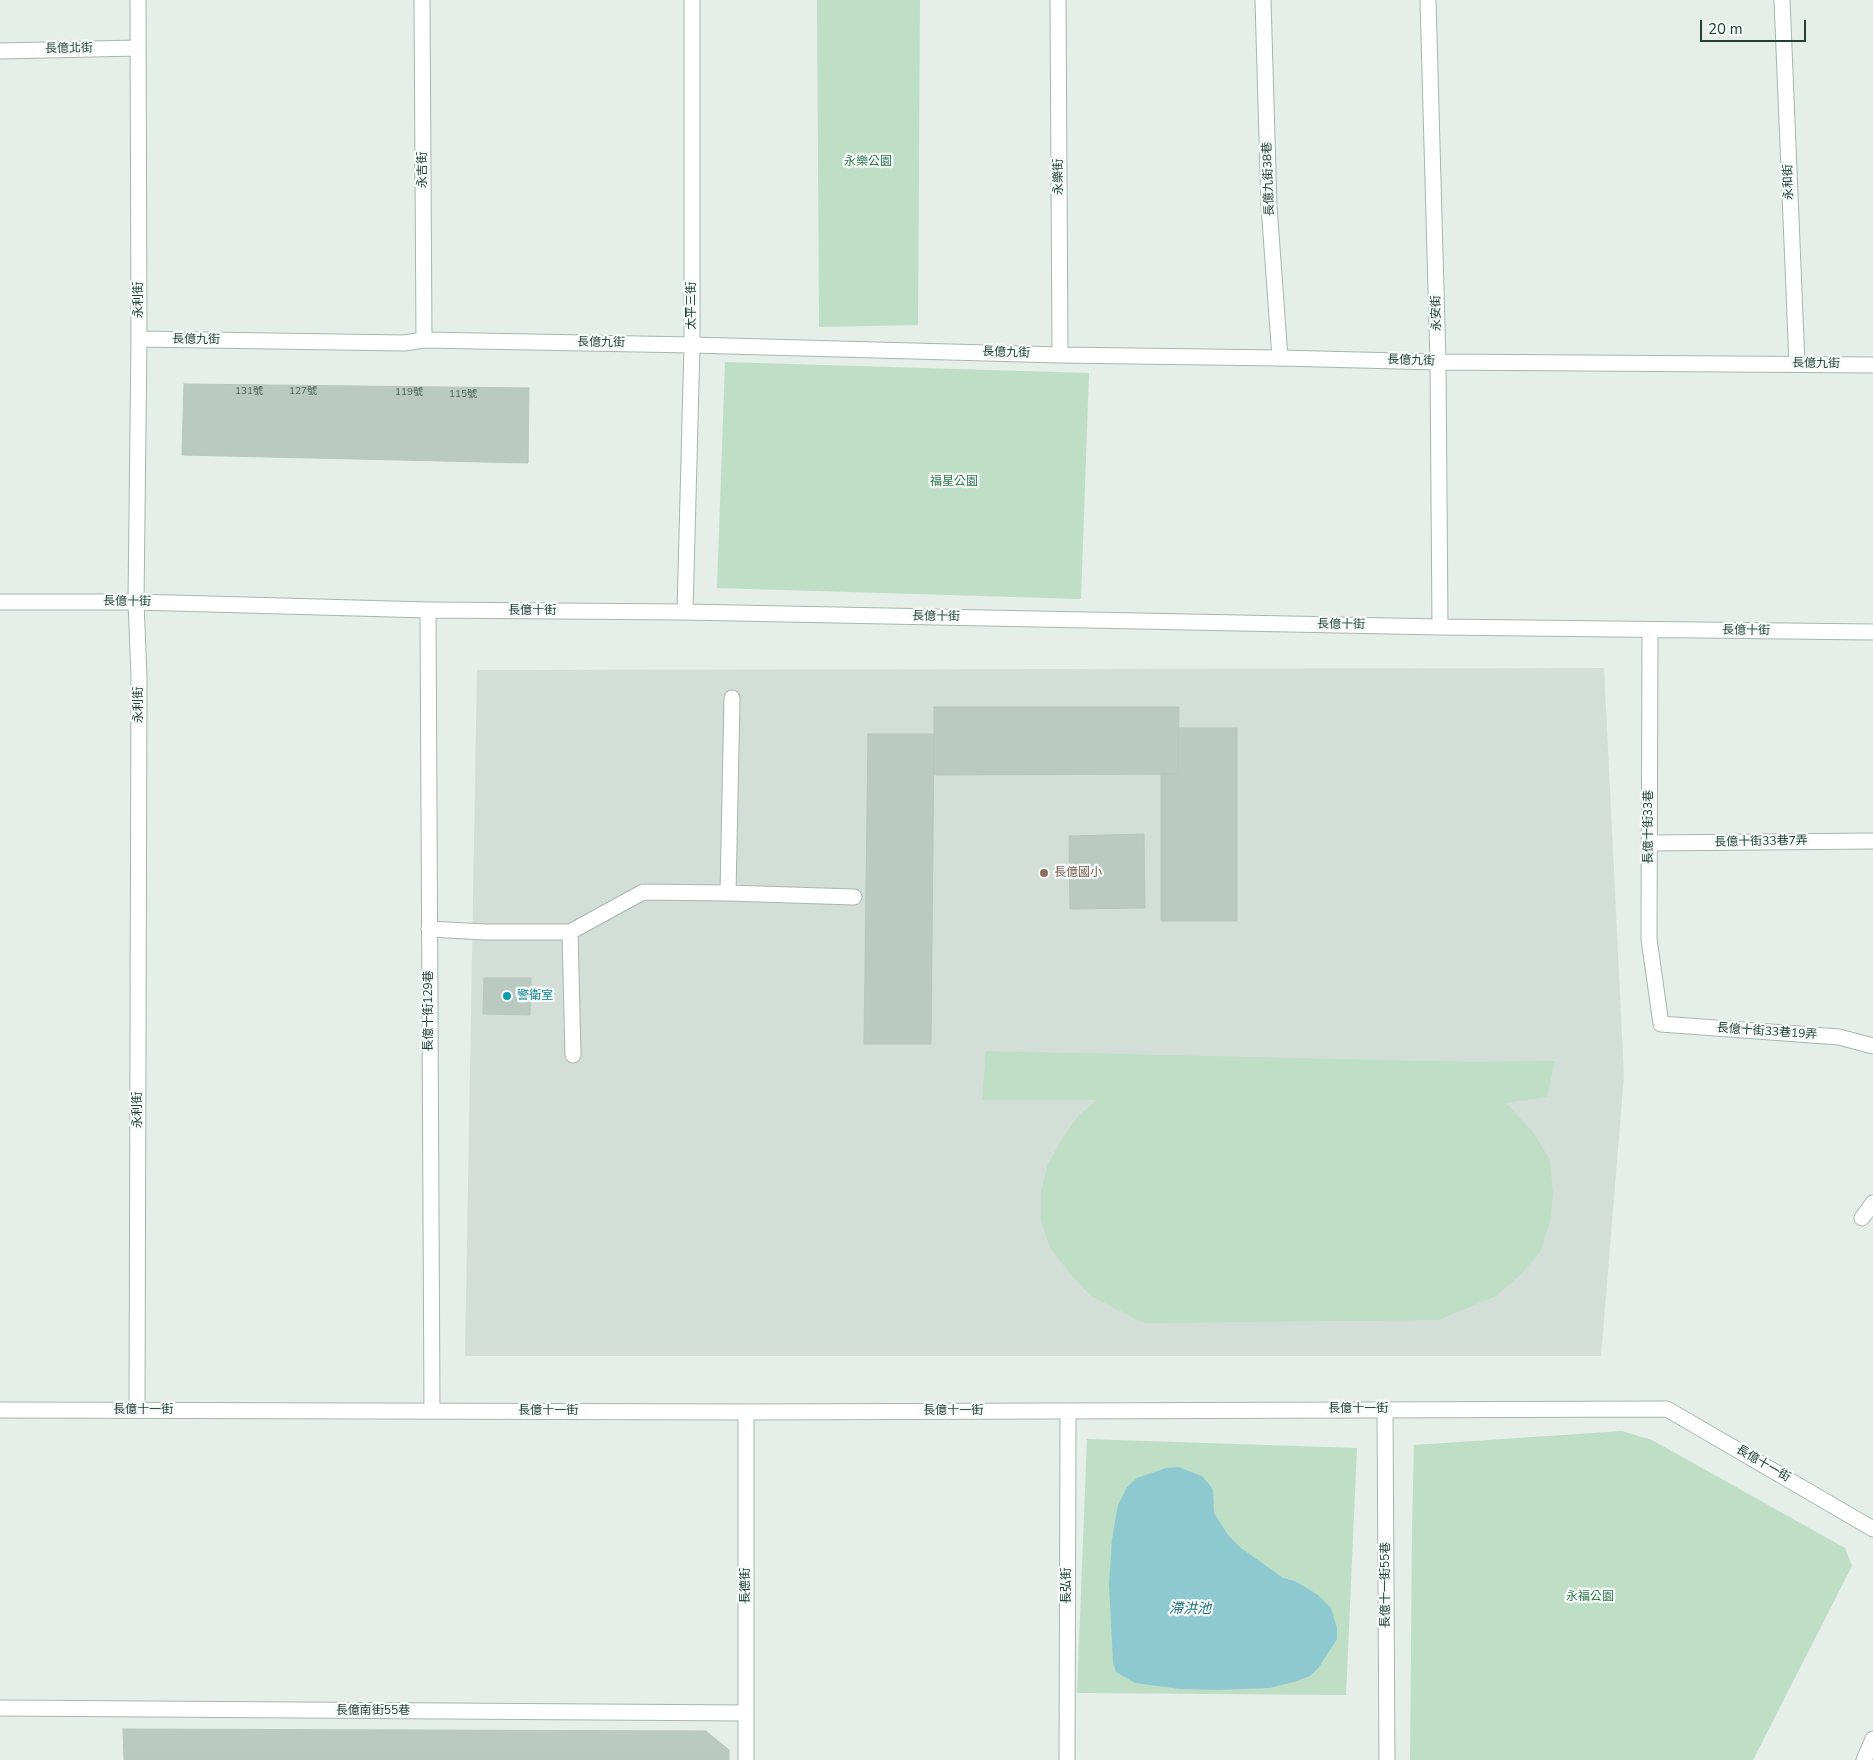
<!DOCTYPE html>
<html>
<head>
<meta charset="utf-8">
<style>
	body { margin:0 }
	#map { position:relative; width:1873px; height:1760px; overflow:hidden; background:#e5eee9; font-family:"Nunito Sans",sans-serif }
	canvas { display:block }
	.scale { position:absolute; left:1700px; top:20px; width:106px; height:22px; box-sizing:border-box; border:2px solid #244037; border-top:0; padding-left:6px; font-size:15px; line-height:18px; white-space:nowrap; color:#244037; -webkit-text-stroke:4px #f5faf8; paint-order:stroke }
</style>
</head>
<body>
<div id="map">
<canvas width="1873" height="1760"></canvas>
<div class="scale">20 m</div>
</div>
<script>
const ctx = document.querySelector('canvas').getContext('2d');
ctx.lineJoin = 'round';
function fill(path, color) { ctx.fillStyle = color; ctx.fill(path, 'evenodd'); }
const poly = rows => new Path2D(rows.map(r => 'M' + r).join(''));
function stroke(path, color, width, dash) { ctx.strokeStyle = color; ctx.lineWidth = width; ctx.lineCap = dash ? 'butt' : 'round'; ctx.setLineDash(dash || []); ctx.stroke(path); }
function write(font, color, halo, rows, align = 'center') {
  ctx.font = font + ' "Nunito Sans","Noto Sans TC",sans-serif'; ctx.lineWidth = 4.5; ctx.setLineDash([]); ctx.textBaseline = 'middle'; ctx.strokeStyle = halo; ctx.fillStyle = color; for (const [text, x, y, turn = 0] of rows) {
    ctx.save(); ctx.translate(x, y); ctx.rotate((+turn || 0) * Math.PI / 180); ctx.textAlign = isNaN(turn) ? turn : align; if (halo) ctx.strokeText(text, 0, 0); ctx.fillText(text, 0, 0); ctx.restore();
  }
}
const built = poly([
	[1604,668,1624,1076,1601,1356,465,1356,477,670]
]);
const green = poly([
	[817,0,920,0,918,325,819,327],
	[725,362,1089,373,1081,599,717,588],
	[986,1051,1474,1062,1555,1061,1547,1097,1506,1103,1533,1132,1550,1160,1553,1194,1550,1222,1540,1252,1520,1275,1496,1296,1438,1320,1144,1323,1091,1296,1073,1277,1050,1248,1041,1220,1041,1191,1048,1164,1062,1139,1079,1115,1097,1100,982,1100],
	[1622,1431,1652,1440,1845,1548,1852,1566,1753,1760,1410,1760,1412,1530,1414,1445],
	[1087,1439,1357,1448,1346,1695,1077,1693]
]);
const water = poly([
	[1178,1467,1202,1476,1209,1484,1213,1490,1214,1513,1228,1535,1241,1548,1283,1578,1295,1581,1318,1595,1331,1608,1337,1628,1337,1639,1319,1667,1310,1676,1297,1681,1270,1688,1218,1690,1180,1689,1135,1683,1116,1672,1113,1662,1109,1584,1112,1539,1118,1505,1127,1487,1137,1478,1166,1468]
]);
const building = poly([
	[184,384,529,388,528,463,182,455,184,384],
	[934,707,1179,707,1178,774,934,775,934,707],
	[1178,728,1237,728,1237,921,1161,921,1161,774,1178,774,1178,728],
	[868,734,934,734,931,1044,864,1044,868,734],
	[1144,834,1145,908,1070,909,1069,836,1144,834],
	[484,978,531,978,530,1015,483,1014,484,978],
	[123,1729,706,1731,729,1750,729,1760,124,1760,123,1729]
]);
const service = poly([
	[1263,0,1269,206,1280,358],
	[1649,843,1873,841],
	[728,893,732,698],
	[429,929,485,932,570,932,643,892,728,893,854,897],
	[570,932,573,1055],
	[1862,1218,1873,1203]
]);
const minor = poly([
	[422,0,424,340],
	[1058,0,1060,355],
	[1428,0,1438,362,1440,627],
	[1782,0,1797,364],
	[0,51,138,48],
	[139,339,404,343,424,340,692,345,1060,355,1280,358,1438,362,1873,365],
	[0,602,136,602,428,610,685,612,1440,627,1873,632],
	[428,610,432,1411],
	[685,612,692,345,692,0],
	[1650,630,1649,939,1661,1024,1839,1037,1873,1046],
	[1385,1409,1387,1760],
	[0,1410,746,1412,1667,1409,1873,1529],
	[137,1410,139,677,136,602,139,339,138,0],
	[746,1412,746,1760],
	[0,1708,746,1713],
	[1067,1760,1068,1411],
	[1864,1760,1873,1739]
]);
const markers = [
	[1044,873,5,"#8d6e63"],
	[507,996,5,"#0f9aa8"]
];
const numberNames = [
	["131號",249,392],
	["127號",303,392],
	["119號",409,393],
	["115號",463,395]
];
const streetNames = [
	["長億北街",69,49,-1],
	["永吉街",423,170,-90],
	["永樂街",1059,177,-90],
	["長億九街38巷",1269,179,-92],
	["永和街",1789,182,-92],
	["永利街",139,300,-90],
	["太平三街",692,306,-90],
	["永安街",1437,313,-92],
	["長億九街",196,340,1],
	["長億九街",601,343,1],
	["長億九街",1006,353,2],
	["長億九街",1411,361,2],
	["長億九街",1816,364,1],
	["長億十街",127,602,1],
	["長億十街",532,611],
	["長億十街",936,617,1],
	["長億十街",1341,625,1],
	["長億十街",1746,631,1],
	["永利街",139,705,-90],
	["長億十街33巷",1649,827,-90],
	["長億十街33巷7弄",1761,842,-1],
	["長億十街129巷",429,1011,-90],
	["長億十街33巷19弄",1767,1032,4],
	["永利街",138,1110,-90],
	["長億十一街",1358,1409],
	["長億十一街",143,1410],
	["長億十一街",548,1411],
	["長億十一街",953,1411],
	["長億十一街",1763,1464,30],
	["長億十一街55巷",1386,1585,-90],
	["長德街",746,1586,-90],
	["長弘街",1067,1586,-90],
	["長億南街55巷",373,1711]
];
const parkNames = [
	["永樂公園",868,162],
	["福星公園",954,482],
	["永福公園",1590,1597]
];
const educationNames = [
	["長億國小",1054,873]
];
const cultureNames = [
	["警衛室",517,996]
];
const waterNames = [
	["滯洪池",1190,1610]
];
fill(built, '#d3ded8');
fill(green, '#bedec6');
fill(water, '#8ec9d1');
fill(building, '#bac9c2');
stroke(building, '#b7c7c0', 1);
stroke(service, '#a7b6b0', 17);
stroke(minor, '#a7b6b0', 17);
stroke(service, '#fff', 15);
stroke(minor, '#fff', 15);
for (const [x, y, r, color] of markers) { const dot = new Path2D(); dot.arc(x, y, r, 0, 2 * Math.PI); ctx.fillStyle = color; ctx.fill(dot); stroke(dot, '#f5faf8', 2); }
write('10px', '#4a625a', null, numberNames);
write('12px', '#244037', '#f5faf8', streetNames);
write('12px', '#2e7648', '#f5faf8', parkNames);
write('12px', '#785e54', '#f5faf8', educationNames, 'left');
write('12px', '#0d838f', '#f5faf8', cultureNames, 'left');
write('italic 14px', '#1e6e7b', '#f5faf8', waterNames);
</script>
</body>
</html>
